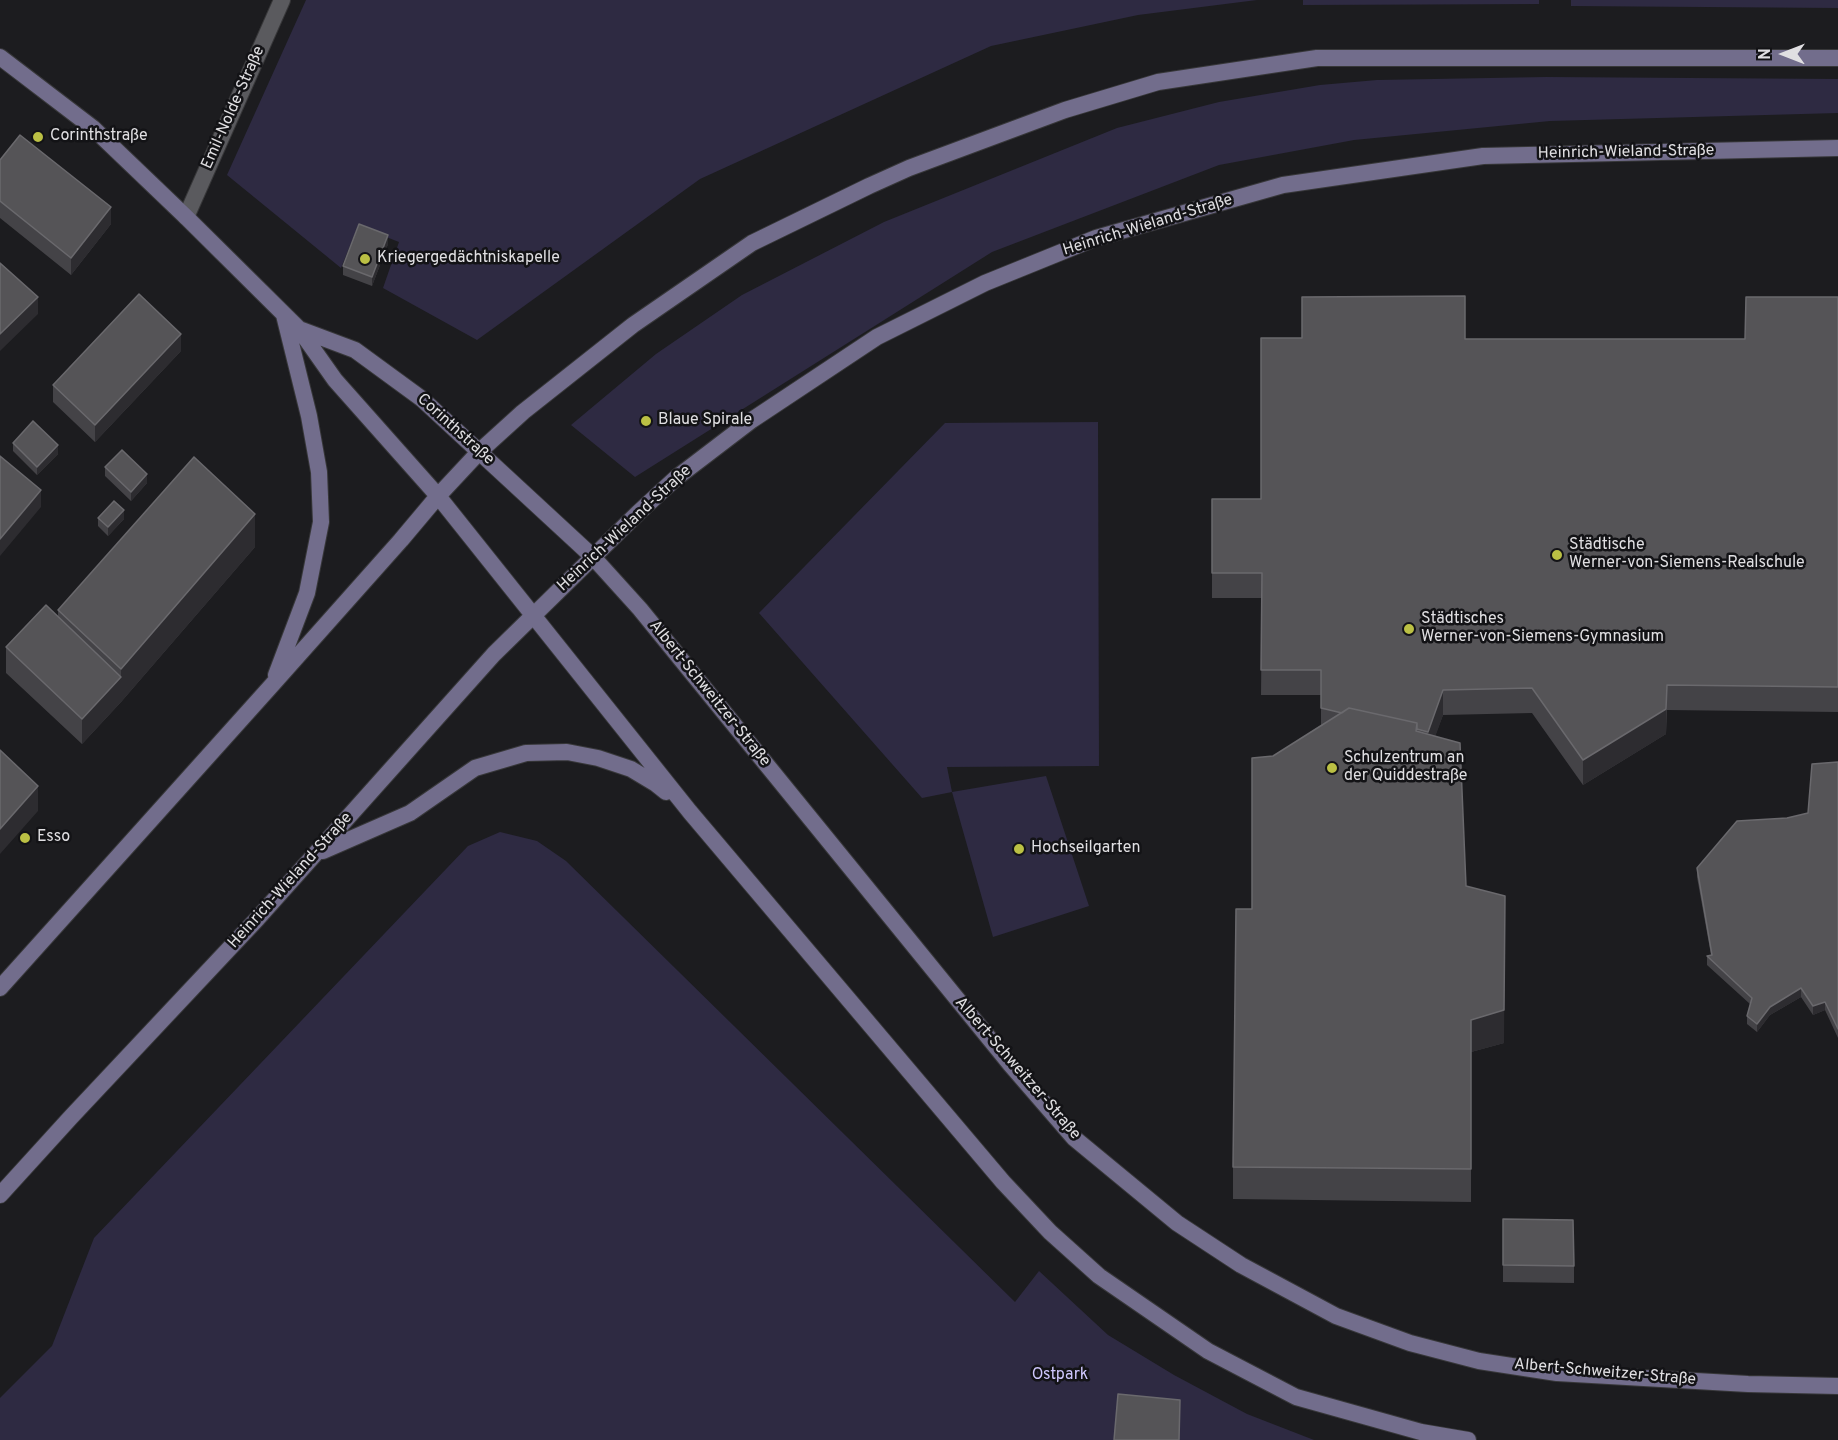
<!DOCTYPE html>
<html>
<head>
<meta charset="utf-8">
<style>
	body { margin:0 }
	#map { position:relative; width:1838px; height:1440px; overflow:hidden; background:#1c1c1f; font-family:Overpass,sans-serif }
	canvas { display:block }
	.north { position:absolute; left:1754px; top:24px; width:60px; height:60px; -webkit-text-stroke:4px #131316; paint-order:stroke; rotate:270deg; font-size:16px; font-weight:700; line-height:24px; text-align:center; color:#e0dfe2 }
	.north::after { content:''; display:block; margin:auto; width:21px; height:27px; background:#e0dfe2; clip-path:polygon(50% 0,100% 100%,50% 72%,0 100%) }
</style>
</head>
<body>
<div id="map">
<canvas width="1838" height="1440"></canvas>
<div class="north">N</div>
</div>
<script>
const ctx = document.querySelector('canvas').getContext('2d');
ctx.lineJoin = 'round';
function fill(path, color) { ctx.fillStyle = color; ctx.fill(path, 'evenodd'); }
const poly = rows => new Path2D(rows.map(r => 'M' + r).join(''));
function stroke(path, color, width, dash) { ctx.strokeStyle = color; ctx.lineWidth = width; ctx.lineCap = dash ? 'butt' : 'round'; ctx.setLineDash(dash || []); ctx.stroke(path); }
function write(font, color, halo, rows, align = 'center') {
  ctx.font = font + ' Overpass,sans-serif'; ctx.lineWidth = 5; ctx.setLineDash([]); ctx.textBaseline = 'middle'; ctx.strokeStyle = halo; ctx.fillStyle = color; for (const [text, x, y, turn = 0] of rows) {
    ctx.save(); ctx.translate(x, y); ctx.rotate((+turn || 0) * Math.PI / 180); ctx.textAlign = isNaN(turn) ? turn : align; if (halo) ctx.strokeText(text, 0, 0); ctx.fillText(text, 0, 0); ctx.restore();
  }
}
const green = poly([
	[306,0,1257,0,1138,15,991,46,700,179,477,340,383,288,399,242,358,226,341,268,227,175],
	[1303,0,1539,0,1539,4,1303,5],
	[1571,0,1838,0,1838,8,1571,6],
	[1546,77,1838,79,1838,113,1550,121,1354,140,1219,165,992,252,635,477,571,425,656,354,742,295,884,222,1117,128,1219,102,1320,85,1377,80],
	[1098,422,1099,766,947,767,952,792,1046,776,1089,906,993,937,952,792,922,798,759,613,945,423],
	[500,832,537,841,566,861,1015,1302,1039,1271,1108,1335,1174,1375,1247,1414,1314,1440,0,1440,0,1398,52,1346,94,1238,468,846]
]);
const minor = poly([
	[186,217,282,0]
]);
const secondary = poly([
	[0,57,93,128,186,217,299,329,335,380,438,496,690,812,1003,1182,1050,1232,1099,1276,1208,1351,1296,1397,1421,1432,1468,1440],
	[299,329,355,350,422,399,593,557,640,609,1010,1064,1074,1138,1177,1223,1241,1265,1336,1316,1410,1343,1479,1361,1557,1373,1748,1384,1838,1386],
	[276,675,307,593,321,522,319,472,309,416,284,315],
	[323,851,410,813,475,768,526,753,567,752,598,758,631,769,656,784,666,792],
	[0,988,272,685,401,540,438,496,480,451,523,412,633,325,752,243,869,186,909,168,1065,110,1158,82,1317,58,1838,58],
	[0,1195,71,1117,258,918,494,654,638,513,676,478,752,420,877,337,985,283,1096,238,1283,185,1483,156,1838,148]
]);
const wall = poly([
	[0,160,111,224,71,275,0,218],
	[388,244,372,286,343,275,343,266],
	[1838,297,1838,712,1667,710,1666,734,1583,785,1532,713,1443,715,1435,736,1466,886,1504,1043,1471,1052,1471,1202,1233,1199,1233,1167,1252,909,1273,756,1321,725,1321,695,1261,695,1262,598,1212,598,1212,499,1261,499,1465,339,1745,339],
	[181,351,95,442,53,402,53,385],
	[13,443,58,454,37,475,13,451],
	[105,467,147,483,131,501,105,476],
	[98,518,124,519,108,536,98,526],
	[255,547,121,702,82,744,6,673,6,647,58,617,58,610],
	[1838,762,1838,1038,1825,1010,1813,1015,1801,997,1770,1015,1757,1032,1747,1024,1747,1016,1750,1004,1707,965,1707,956,1711,955,1697,877,1697,868,1787,818,1808,813],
	[1503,1219,1574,1266,1574,1283,1503,1282]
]);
const shadedWall = poly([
	[111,207,111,224,71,275,71,258],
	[388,235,388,244,372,286,372,277],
	[38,297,38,314,0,351,0,334],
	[181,334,181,351,95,442,95,425],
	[58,445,58,454,37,475,37,467],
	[147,474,147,483,131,501,131,492],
	[41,490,41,507,0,556,0,539],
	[124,510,124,519,108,536,108,527],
	[255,514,255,547,121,702,82,744,82,719,121,677,121,669],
	[1667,685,1666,734,1583,785,1583,760],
	[1443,690,1443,715,1428,757,1428,732],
	[38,786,38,811,0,854,0,829],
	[1505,896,1504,1043,1471,1052,1471,1020],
	[1801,988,1801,997,1770,1015,1757,1032,1757,1024,1770,1007],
	[1825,1002,1825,1010,1813,1015,1813,1006]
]);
const building = poly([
	[20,135,111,207,71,258,0,201,0,160,20,135],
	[359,224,388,235,372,277,343,266,359,224],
	[0,263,38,297,0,334,0,263],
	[139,294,181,334,95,425,53,385,139,294],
	[1465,296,1465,339,1745,339,1746,297,1838,297,1838,687,1667,685,1666,709,1583,760,1532,688,1443,690,1428,732,1417,729,1417,723,1349,708,1342,713,1321,708,1321,670,1261,670,1262,573,1212,573,1212,499,1261,499,1261,338,1302,338,1302,297,1465,296],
	[33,421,58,445,37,467,13,443,33,421],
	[122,450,147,474,131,492,105,467,122,450],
	[0,456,41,490,0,539,0,456],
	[194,457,255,514,121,669,58,610,194,457],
	[114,501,124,510,108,527,98,518,114,501],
	[46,605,121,677,82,719,6,647,46,605],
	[1349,708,1417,723,1416,731,1460,743,1466,886,1505,896,1504,1010,1471,1020,1471,1169,1233,1167,1236,909,1252,909,1252,758,1273,756,1349,708],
	[0,750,38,786,0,829,0,750],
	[1838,762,1838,1029,1825,1002,1813,1006,1801,988,1770,1007,1757,1024,1747,1016,1752,998,1707,956,1712,955,1697,868,1737,821,1787,818,1808,813,1812,764,1838,762],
	[1503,1219,1573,1220,1574,1266,1503,1265,1503,1219],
	[1118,1394,1180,1400,1179,1440,1114,1440,1118,1394]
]);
const markers = [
	[38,137,6,"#bbc044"],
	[365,259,6,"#bbc044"],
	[646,421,6,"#bbc044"],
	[1557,555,6,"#bbc044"],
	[1409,629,6,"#bbc044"],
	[1332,768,6,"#bbc044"],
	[25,838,6,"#bbc044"],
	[1019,849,6,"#bbc044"]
];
const streetNames = [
	["Emil-Nolde-Straße",234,108,-66],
	["Heinrich-Wieland-Straße",1626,153,-1],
	["Heinrich-Wieland-Straße",1148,226,-17],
	["Corinthstraße",455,430,42],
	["Heinrich-Wieland-Straße",625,529,-43],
	["Albert-Schweitzer-Straße",709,694,51],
	["Heinrich-Wieland-Straße",291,881,-48],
	["Albert-Schweitzer-Straße",1017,1069,49],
	["Albert-Schweitzer-Straße",1605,1373,5]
];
const poiNames = [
	["Corinthstraße",50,137],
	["Kriegergedächtniskapelle",377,259],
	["Blaue Spirale",658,421],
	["Städtische",1569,546],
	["Werner-von-Siemens-Realschule",1569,564],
	["Städtisches",1421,620],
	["Werner-von-Siemens-Gymnasium",1421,638],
	["Schulzentrum an",1344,759],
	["der Quiddestraße",1344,777],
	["Esso",37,838],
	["Hochseilgarten",1031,849]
];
const parkNames = [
	["Ostpark",1060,1376]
];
fill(green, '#2e2a42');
stroke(minor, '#373739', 18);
stroke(secondary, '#373739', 18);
stroke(minor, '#5a5a5e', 16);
stroke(secondary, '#726d8c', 16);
fill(wall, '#444347');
fill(shadedWall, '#2d2c30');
fill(building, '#555457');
stroke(building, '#6a696d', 1.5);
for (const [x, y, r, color] of markers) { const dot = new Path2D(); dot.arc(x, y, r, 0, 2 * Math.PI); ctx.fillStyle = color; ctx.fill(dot); stroke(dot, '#131316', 2); }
write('16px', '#e0dfe2', '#131316', streetNames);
write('16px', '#e0dfe2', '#131316', poiNames, 'left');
write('16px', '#cfc7fd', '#131316', parkNames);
</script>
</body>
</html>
